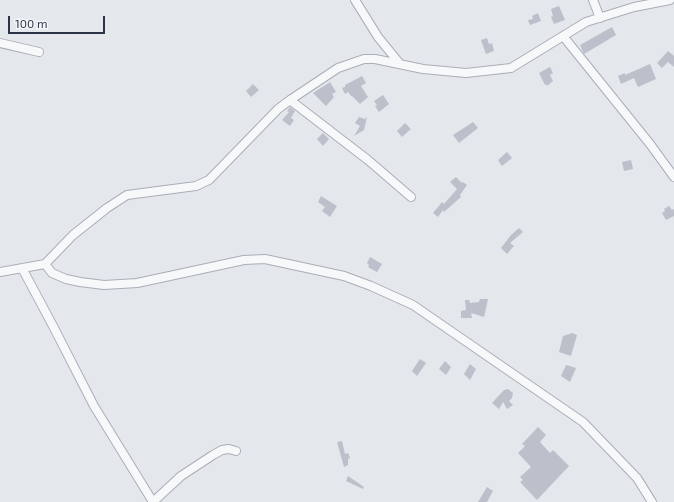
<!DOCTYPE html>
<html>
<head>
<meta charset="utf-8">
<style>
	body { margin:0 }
	#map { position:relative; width:674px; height:502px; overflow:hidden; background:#e4e7ec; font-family:"Exo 2",sans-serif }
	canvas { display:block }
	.scale { position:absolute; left:8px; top:16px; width:97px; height:18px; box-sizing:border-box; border:2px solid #2b3445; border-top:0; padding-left:5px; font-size:12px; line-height:14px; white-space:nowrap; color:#2b3445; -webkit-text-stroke:3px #f4f6f9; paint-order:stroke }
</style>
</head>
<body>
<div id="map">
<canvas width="674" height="502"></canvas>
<div class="scale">100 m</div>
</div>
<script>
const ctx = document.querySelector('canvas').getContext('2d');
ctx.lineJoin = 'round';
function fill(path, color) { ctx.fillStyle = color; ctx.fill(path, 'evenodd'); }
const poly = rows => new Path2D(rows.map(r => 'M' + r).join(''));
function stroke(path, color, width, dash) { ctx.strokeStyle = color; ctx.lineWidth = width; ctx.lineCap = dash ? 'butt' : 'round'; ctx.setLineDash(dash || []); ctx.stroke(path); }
const building = poly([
	[559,6,565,20,554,24,551,17,553,16,551,9],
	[538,13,541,21,530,25,528,20,533,19,532,16],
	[612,27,616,35,584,54,580,45],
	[487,38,489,44,492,43,494,51,486,54,481,40],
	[668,51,674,56,674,67,668,62,662,68,657,63],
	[650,64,656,79,638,87,634,78,621,84,618,76,625,73,625,75],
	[550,67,553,73,550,75,553,81,547,86,546,84,545,85,539,73],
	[362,76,366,83,361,86,368,97,360,104,352,96,351,96,348,92,345,94,342,88,345,87,345,85],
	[330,82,336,92,332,94,334,97,326,106,313,93],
	[253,84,259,90,251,97,246,91],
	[383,95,389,104,379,112,375,106,377,105,374,101],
	[290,107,295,111,291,118,294,120,290,126,282,120,289,112,287,111],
	[359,117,365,119,367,117,364,130,354,136,360,126,355,123],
	[473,122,478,128,459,143,453,135],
	[405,123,411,129,402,137,397,131],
	[323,133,329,139,323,146,317,139],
	[507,152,512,158,502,166,498,160],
	[631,160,633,169,624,171,622,162],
	[456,177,462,183,463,182,467,185,460,195,461,197,444,212,443,210,438,217,433,213,442,202,444,204,457,189,450,182],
	[321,196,337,206,330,217,322,211,325,207,318,202],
	[669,206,672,210,674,209,674,216,666,220,662,213,665,211,664,209],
	[519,228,523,232,510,243,514,246,507,254,501,248,511,235],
	[370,257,382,264,377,272,368,267,369,265,367,263],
	[480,299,488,299,484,317,471,313,472,318,461,318,461,311,466,310,465,300,469,300,470,303,479,302],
	[572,333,577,335,571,356,559,352,563,336],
	[420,359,426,363,417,376,412,371],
	[445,361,451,367,446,375,439,369],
	[470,364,476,369,470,380,464,374],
	[566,365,576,368,570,382,561,376],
	[508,389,513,393,512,398,509,401,513,405,507,409,503,402,499,409,492,403,504,390],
	[538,427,546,435,540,442,550,453,553,450,569,466,537,500,520,482,523,480,520,477,531,467,518,453,525,446,522,444],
	[342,441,345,454,348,453,350,458,348,459,348,465,344,467,337,442],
	[348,476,364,487,363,489,346,481],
	[487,487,493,491,487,502,478,502]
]);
const minor = poly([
	[355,0,378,37,400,64],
	[593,0,600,18],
	[563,36,650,144,674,177],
	[0,43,39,52],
	[290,100,368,160,411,197],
	[45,264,52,273,66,279,80,282,104,285,137,283,244,260,265,259,344,276,371,286,413,305,583,422,637,478,652,502],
	[22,268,53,326,94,406,153,502],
	[0,272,45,264,73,235,107,208,127,195,196,186,209,180,278,109,290,100,338,68,364,59,375,59,423,69,466,73,511,68,586,22,634,7,670,0],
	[153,502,181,476,213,455,222,450,229,449,236,451]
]);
fill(building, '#bbc0ca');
stroke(minor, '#a9aeb7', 10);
stroke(minor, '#f7f8fa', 8);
</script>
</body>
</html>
